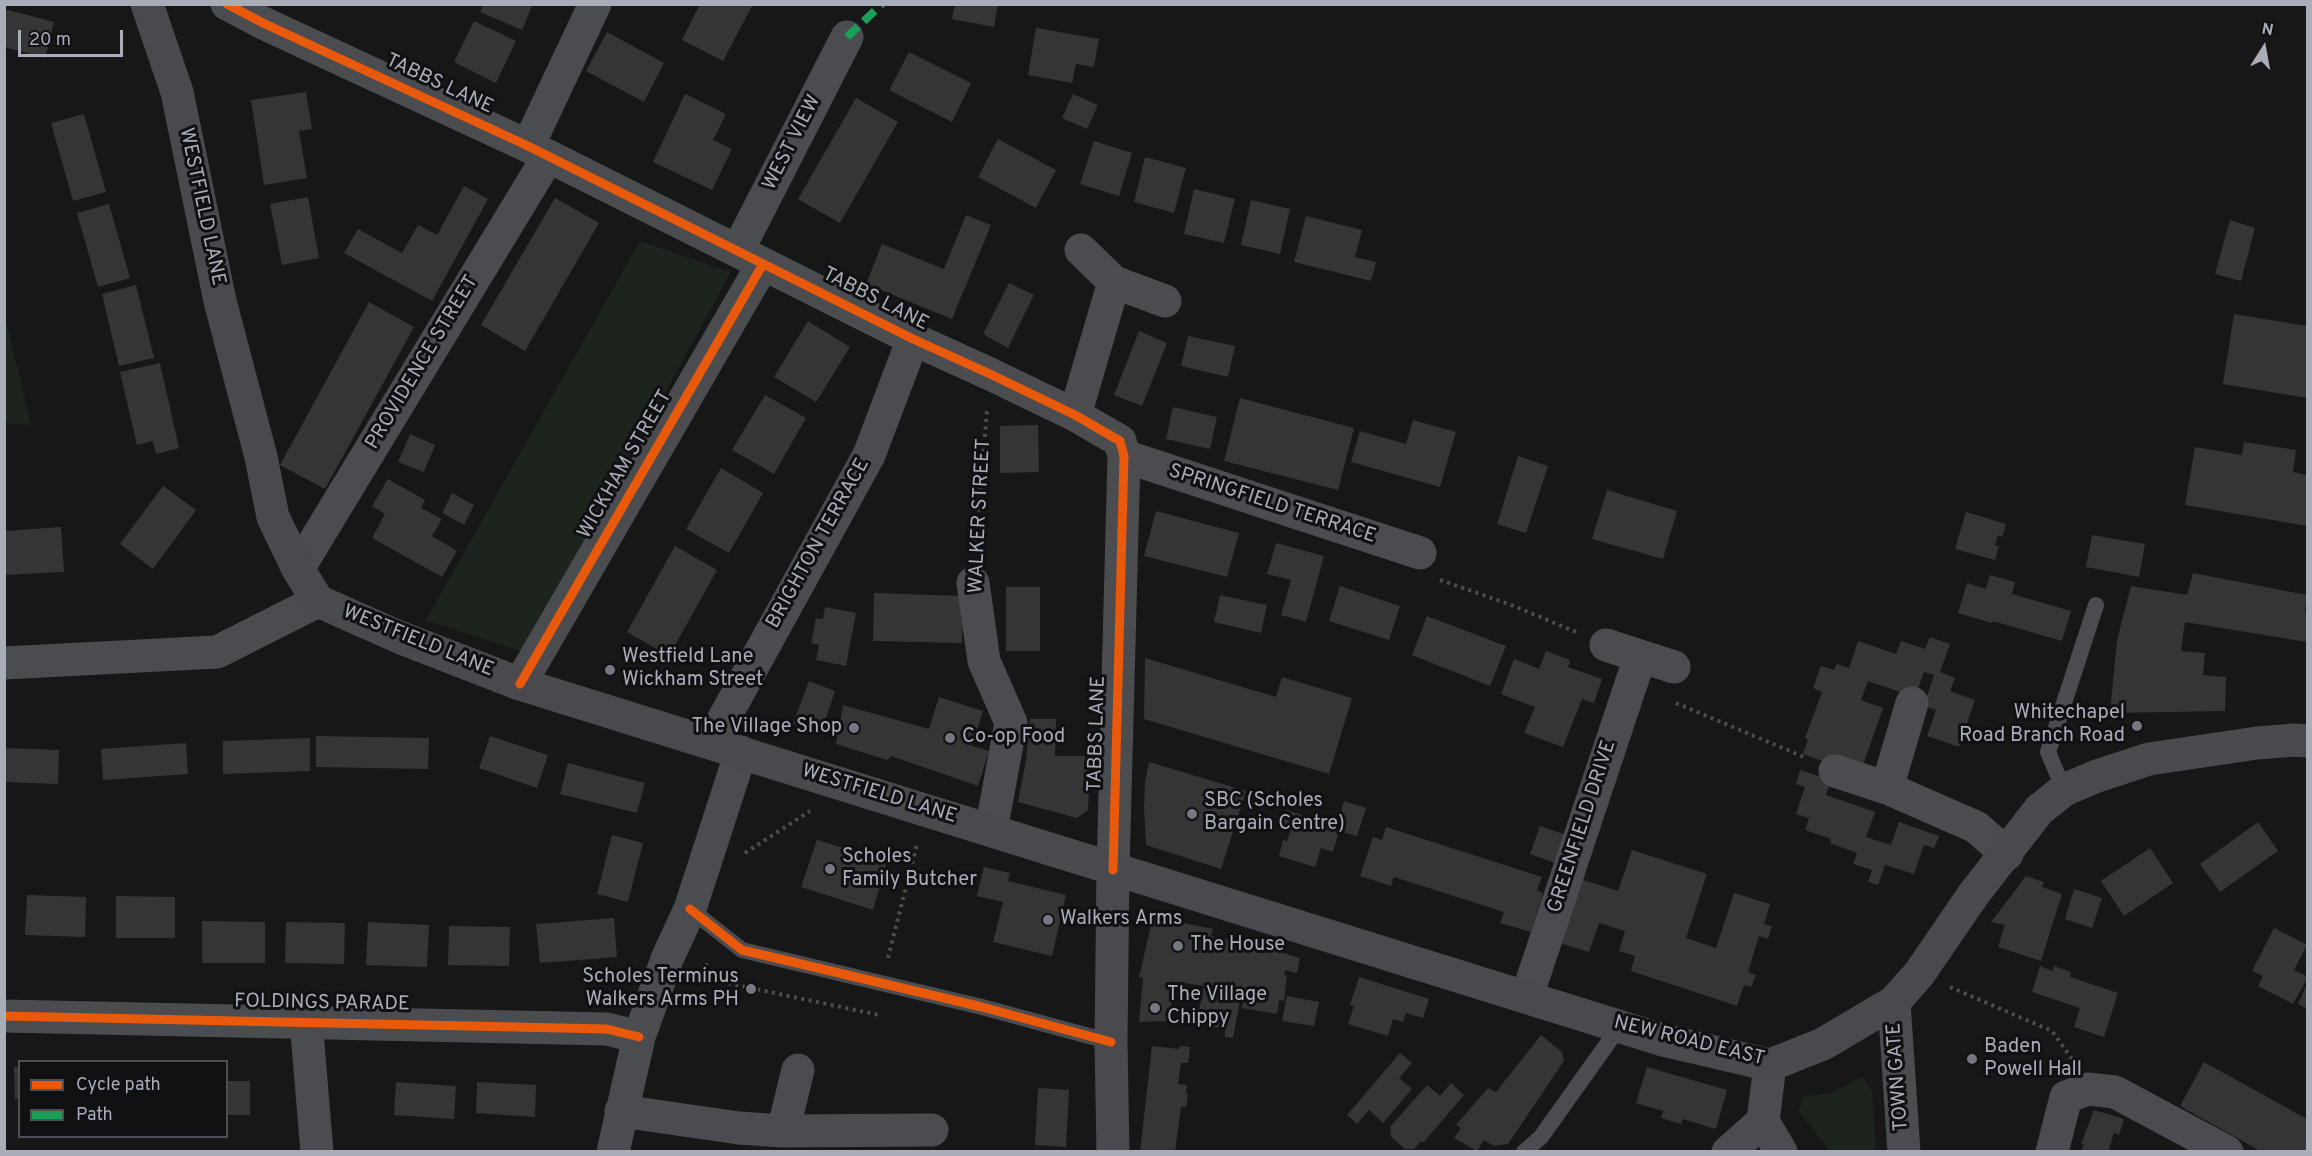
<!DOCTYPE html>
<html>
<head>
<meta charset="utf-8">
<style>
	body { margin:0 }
	#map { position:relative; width:2312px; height:1156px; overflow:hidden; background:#171717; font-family:Overpass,sans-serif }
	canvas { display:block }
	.frame { position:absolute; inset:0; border:6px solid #a8adb8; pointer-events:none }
	.legend { position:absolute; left:18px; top:1060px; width:210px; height:78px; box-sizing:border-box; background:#111113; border:2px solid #4d4f55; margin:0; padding:8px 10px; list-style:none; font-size:18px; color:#a8adb8 }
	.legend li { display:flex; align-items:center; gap:12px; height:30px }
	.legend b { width:30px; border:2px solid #4d4f55 }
	.north { position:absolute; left:2234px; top:18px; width:60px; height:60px; -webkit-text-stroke:4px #111113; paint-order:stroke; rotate:11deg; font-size:16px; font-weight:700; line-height:24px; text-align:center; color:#a8adb8 }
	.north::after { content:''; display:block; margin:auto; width:21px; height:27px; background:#a8adb8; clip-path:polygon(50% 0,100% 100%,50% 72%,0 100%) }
	.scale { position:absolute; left:18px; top:30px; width:105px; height:27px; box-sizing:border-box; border:3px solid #a8adb8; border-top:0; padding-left:8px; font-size:18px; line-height:21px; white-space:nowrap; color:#a8adb8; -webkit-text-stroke:4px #111113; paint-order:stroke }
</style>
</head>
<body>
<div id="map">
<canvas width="2312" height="1156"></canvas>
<div class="frame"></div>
<ul class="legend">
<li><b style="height:8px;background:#e8590c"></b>Cycle path</li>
<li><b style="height:8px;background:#1a9f57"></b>Path</li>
</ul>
<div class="north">N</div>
<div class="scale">20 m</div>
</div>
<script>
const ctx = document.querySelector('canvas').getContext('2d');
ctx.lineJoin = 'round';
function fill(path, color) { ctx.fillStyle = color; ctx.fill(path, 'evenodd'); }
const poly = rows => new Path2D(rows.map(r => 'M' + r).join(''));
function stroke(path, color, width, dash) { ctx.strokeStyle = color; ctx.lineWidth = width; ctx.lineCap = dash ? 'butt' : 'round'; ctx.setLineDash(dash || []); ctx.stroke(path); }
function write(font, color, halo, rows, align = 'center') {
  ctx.font = font + ' Overpass,sans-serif'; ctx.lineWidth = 6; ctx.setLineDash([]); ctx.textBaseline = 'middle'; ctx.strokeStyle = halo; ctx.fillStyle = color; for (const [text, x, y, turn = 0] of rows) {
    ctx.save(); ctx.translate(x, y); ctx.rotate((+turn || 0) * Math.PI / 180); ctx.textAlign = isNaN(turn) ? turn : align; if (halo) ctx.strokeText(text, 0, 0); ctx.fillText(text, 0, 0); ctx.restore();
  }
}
const green = poly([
	[640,241,731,272,523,652,426,620],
	[4,316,5,316,31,425,5,423],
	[1862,1077,1872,1090,1876,1151,1830,1151,1799,1111,1803,1097,1831,1093]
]);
const building = poly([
	[483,4,533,4,522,30,480,12],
	[700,4,753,4,723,61,682,40],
	[955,4,998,4,994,27,952,19],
	[4,9,54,22,45,58,4,47],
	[474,21,516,41,496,83,454,62],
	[1036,28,1099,39,1094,67,1076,64,1072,83,1028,75],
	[607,32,664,63,644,102,586,71],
	[909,52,971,83,952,122,889,90],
	[306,92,312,129,299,131,307,178,264,185,251,100],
	[685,94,726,114,713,140,732,149,712,190,653,162],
	[1073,94,1098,105,1087,129,1062,118],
	[856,98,898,122,840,223,798,199],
	[84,114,106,192,73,201,51,123],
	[998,139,1056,170,1036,208,978,177],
	[1094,141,1132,153,1119,196,1080,184],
	[1145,157,1186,168,1174,213,1134,202],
	[464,186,488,199,432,301,344,253,358,229,402,253,418,225,437,235],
	[1194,189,1235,199,1224,243,1184,234],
	[308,197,319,258,282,265,270,204],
	[555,198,599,223,525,351,481,325],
	[1251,200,1290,209,1280,254,1241,245],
	[109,204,130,278,98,287,77,213],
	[966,215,991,225,952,319,866,284,882,244,944,269],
	[1306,216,1362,230,1355,257,1376,262,1371,281,1294,262],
	[2230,220,2255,228,2241,281,2215,274],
	[1009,283,1034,295,1008,348,983,334],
	[136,285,154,358,119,366,102,294],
	[369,302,414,327,325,489,280,465],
	[2234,314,2307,326,2307,398,2223,384],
	[808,321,850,347,816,402,774,377],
	[1139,331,1167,343,1142,406,1114,395],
	[1188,336,1235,346,1228,377,1181,366],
	[160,363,179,448,156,454,153,441,137,445,120,372],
	[765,395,806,418,774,474,732,450],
	[1240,398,1354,428,1338,490,1224,461],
	[1173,407,1217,417,1210,449,1166,439],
	[1413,420,1456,432,1440,487,1351,462,1360,431,1406,444],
	[1038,425,1039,472,1000,473,1000,426],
	[410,434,435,445,424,472,398,462],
	[2244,442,2296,450,2293,472,2307,475,2307,526,2185,505,2195,447,2242,455],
	[1518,456,1548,466,1526,533,1497,524],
	[721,468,763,493,729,553,686,529],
	[388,479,425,500,421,508,442,519,432,536,457,551,442,577,372,538,385,514,372,506],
	[163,486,196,510,153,569,120,544],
	[1607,490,1677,511,1663,559,1592,539],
	[452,493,474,505,464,525,442,513],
	[1156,511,1239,533,1227,577,1144,556],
	[1966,512,2006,524,2002,537,1998,535,1995,546,1999,546,1995,560,1955,549],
	[61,527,64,572,4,575,4,531],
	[2092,535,2145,544,2139,577,2086,567],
	[1276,543,1324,556,1306,622,1281,615,1291,580,1267,574],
	[675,546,717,570,669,656,627,632],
	[2193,573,2307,595,2305,612,2307,613,2307,642,2185,622,2181,651,2205,653,2203,675,2226,677,2225,711,2110,713,2117,640,2131,586,2187,595],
	[1990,575,2015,582,2012,594,2071,611,2062,641,1993,621,1992,623,1958,613,1967,583,1986,589],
	[1340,586,1400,606,1389,640,1329,621],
	[1006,587,1040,587,1040,651,1006,651],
	[874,593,963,596,962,643,873,641],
	[1220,595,1267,605,1261,633,1214,622],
	[825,607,856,613,846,666,816,660,819,645,811,643,816,618,823,619],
	[1427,616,1506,646,1490,686,1412,655],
	[1930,637,1950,644,1940,672,1955,678,1950,691,1975,700,1959,747,1927,736,1936,710,1924,706,1934,675,1924,672,1915,697,1868,681,1861,700,1883,708,1863,765,1836,766,1803,754,1808,740,1805,738,1822,692,1813,688,1821,666,1834,670,1837,664,1849,668,1858,641,1896,654,1901,641,1925,649],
	[1546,651,1570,660,1568,667,1602,679,1594,703,1582,699,1563,747,1524,733,1535,707,1501,694,1514,659,1539,669],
	[1145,658,1276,697,1282,677,1352,698,1329,774,1144,719],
	[809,681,835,691,821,733,793,724],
	[939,697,983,711,972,746,989,751,978,786,891,756,887,760,836,744,843,705,929,729],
	[1030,719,1056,719,1055,756,1091,756,1088,810,1077,818,1018,802,1026,760],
	[316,736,429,738,428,769,316,767],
	[490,736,548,755,537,788,479,768],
	[310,738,310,771,223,774,223,741],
	[186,743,188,774,103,780,101,749],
	[4,748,59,750,58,784,4,782],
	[1149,762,1246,791,1221,869,1146,845,1144,808,1145,782],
	[568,763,645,783,637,813,560,794],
	[1800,770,1831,780,1826,795,1875,812,1866,837,1891,845,1899,822,1939,836,1934,848,1924,845,1914,874,1885,865,1878,885,1868,882,1872,870,1853,864,1857,853,1830,843,1831,839,1805,830,1809,818,1796,814,1805,787,1796,784],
	[1344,801,1366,808,1357,836,1339,831,1333,852,1321,848,1315,867,1279,856,1283,840,1287,841,1291,829,1282,826,1286,810,1337,826],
	[2258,822,2278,851,2220,892,2200,864],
	[1540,826,1572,837,1563,866,1530,854],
	[1386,827,1542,877,1537,890,1543,893,1531,932,1500,923,1504,912,1394,877,1391,886,1360,876,1373,837,1382,840],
	[612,835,643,843,628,902,597,894],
	[817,840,887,861,873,910,801,887],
	[2150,848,2173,883,2124,916,2101,881],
	[1632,850,1707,874,1686,938,1716,948,1734,893,1770,904,1764,924,1772,926,1768,939,1759,936,1748,972,1756,975,1751,987,1744,985,1737,1006,1631,971,1635,956,1619,951,1625,931,1599,923,1589,952,1559,943,1580,879,1618,891],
	[984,867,1010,873,1008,881,1066,895,1052,956,993,942,1003,902,977,896],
	[2026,876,2044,882,2042,887,2062,894,2041,961,1998,947,2005,925,1991,922],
	[2074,889,2102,898,2092,928,2065,919],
	[27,895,86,897,85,937,25,935],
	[116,896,175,897,175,938,116,938],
	[1153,917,1213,929,1211,936,1257,945,1300,958,1297,973,1285,970,1284,975,1287,975,1284,1001,1279,1000,1277,1014,1242,1008,1244,996,1241,995,1233,1038,1225,1037,1225,1029,1196,1024,1204,986,1172,981,1171,1021,1139,1022,1143,978,1139,977],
	[614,918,617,957,540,963,536,924],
	[202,921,265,922,265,963,202,963],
	[286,922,345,923,344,964,285,963],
	[368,922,429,925,427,967,366,965],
	[449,926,510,927,509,966,448,965],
	[2274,928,2307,945,2294,970,2308,977,2293,1004,2258,986,2263,976,2252,971],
	[2040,966,2052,971,2054,966,2071,972,2070,977,2118,993,2104,1037,2074,1027,2080,1008,2032,992],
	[1359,977,1429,999,1423,1018,1406,1013,1403,1022,1393,1019,1388,1036,1348,1024,1354,1006,1350,1005],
	[2307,984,2307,1009,2298,1004],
	[1287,996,1319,1002,1314,1026,1282,1021],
	[1541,1035,1562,1052,1564,1061,1508,1144,1494,1146,1484,1140,1477,1151,1454,1138,1461,1128,1456,1125,1488,1088,1496,1092],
	[1152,1046,1179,1049,1180,1046,1190,1047,1188,1063,1181,1063,1178,1084,1187,1085,1186,1093,1188,1094,1186,1107,1181,1107,1175,1152,1140,1152],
	[1400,1053,1412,1063,1399,1078,1412,1089,1383,1123,1369,1110,1357,1124,1347,1115],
	[2204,1062,2307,1119,2307,1148,2306,1152,2262,1152,2180,1106],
	[14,1067,20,1067,20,1098,15,1099],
	[1647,1067,1727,1090,1716,1129,1683,1119,1681,1124,1661,1118,1663,1111,1636,1103],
	[226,1081,250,1081,250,1115,226,1115],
	[396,1082,456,1086,454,1119,394,1115],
	[477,1082,536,1085,535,1117,476,1113],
	[1451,1083,1464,1095,1423,1143,1421,1141,1414,1149,1405,1149,1391,1137,1390,1127,1427,1085,1440,1096],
	[1038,1088,1069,1090,1066,1147,1035,1145],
	[2094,1110,2124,1119,2119,1135,2114,1133,2108,1152,2081,1152,2084,1144,2081,1144]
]);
const path = poly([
	[976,549,987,410],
	[1440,580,1514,606,1576,632],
	[1676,703,1804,757],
	[745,853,810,811],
	[888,958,917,844],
	[705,964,727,983,879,1015],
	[1950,987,2052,1031,2072,1059]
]);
const lane = poly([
	[2064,790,2048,752,2096,605],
	[690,909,742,950,982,1007,1111,1042],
	[1524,1152,1541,1137,1620,1026]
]);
const street = poly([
	[227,4,263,23,528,146,913,339,990,374,1075,415,1120,441,1124,456,1113,870],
	[528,146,595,4],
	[738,250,847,37],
	[1081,250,1114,282,1165,301],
	[1075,415,1114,282],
	[1124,456,1420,553],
	[298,569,548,157],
	[973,583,984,661,1011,723,991,830],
	[1606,645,1674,667],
	[4,663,217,652,318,601],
	[520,684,763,264],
	[1912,703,1887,788,1976,827,2007,854],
	[711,742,869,455,913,339],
	[1835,771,1887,788],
	[1527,996,1640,657],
	[1894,1002,1904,1152],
	[4,1016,607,1029,639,1037],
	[306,1021,317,1152],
	[1770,1065,1763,1121,1781,1152],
	[621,1111,739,1128,783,1131,932,1130],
	[783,1131,798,1070],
	[613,1152,639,1037,667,959,690,909,741,752],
	[1728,1152,1763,1121],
	[2052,1152,2066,1097,2088,1089,2115,1092,2227,1152]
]);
const secondary = poly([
	[147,4,177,92,220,301,261,457,273,517,298,569,318,601,399,637,520,684,1663,1040,1770,1065,1823,1044,1894,1002,1919,974,1973,895,2039,810,2064,790,2097,776,2149,759,2257,743,2295,740,2308,741],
	[1113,870,1111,1042,1113,1152]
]);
const quiet = poly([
	[847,37,882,4]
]);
const cycleway = poly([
	[227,4,263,23,528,146,913,339,990,374,1075,415,1120,441,1124,456,1113,870],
	[520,684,763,264],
	[690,909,742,950,982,1007,1111,1042],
	[4,1016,607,1029,639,1037]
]);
const markers = [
	[610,670,6,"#757880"],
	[2137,726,6,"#757880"],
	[854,728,6,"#757880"],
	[950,738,6,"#757880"],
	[1192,814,6,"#757880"],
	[830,869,6,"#757880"],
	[1048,920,6,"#757880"],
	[1178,946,6,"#757880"],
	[751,989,6,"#757880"],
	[1155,1008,6,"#757880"],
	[1972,1059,6,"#757880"]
];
const streetNames = [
	["TABBS LANE",439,85,25],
	["WEST VIEW",793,143,-63],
	["WESTFIELD LANE",201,207,78],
	["TABBS LANE",875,300,27],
	["PROVIDENCE STREET",423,363,-59],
	["WICKHAM STREET",626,465,-60],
	["SPRINGFIELD TERRACE",1272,505,18],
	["WALKER STREET",981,516,-87],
	["BRIGHTON TERRACE",819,544,-61],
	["WESTFIELD LANE",418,642,22],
	["TABBS LANE",1098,734,-88],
	["WESTFIELD LANE",879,795,17],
	["GREENFIELD DRIVE",1583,827,-72],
	["FOLDINGS PARADE",322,1004,1],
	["NEW ROAD EAST",1689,1042,14],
	["TOWN GATE",1899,1077,-94]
];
const poiNames = [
	["Westfield Lane",622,658],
	["Wickham Street",622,681],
	["Whitechapel",2125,714,"right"],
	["Road Branch Road",2125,737,"right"],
	["The Village Shop",842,728,"right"],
	["Co-op Food",962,738],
	["SBC (Scholes",1204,802],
	["Bargain Centre)",1204,825],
	["Scholes",842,858],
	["Family Butcher",842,881],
	["Walkers Arms",1060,920],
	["The House",1190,946],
	["Scholes Terminus",739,978,"right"],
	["Walkers Arms PH",739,1001,"right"],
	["The Village",1167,996],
	["Chippy",1167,1019],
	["Baden",1984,1048],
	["Powell Hall",1984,1071]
];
fill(green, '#1d241e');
fill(building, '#353536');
stroke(path, '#4d4e52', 4, [3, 4.5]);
stroke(lane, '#4b4c50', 16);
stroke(street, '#4b4c50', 33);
stroke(secondary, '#4a4a4e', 33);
stroke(quiet, '#1a9f57', 8, [15, 8]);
stroke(cycleway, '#e8590c', 9);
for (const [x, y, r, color] of markers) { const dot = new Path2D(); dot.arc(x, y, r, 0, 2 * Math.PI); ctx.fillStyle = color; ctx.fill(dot); stroke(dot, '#111113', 2); }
write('20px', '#a8adb8', '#111113', streetNames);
write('20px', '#a8adb8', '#111113', poiNames, 'left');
</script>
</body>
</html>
